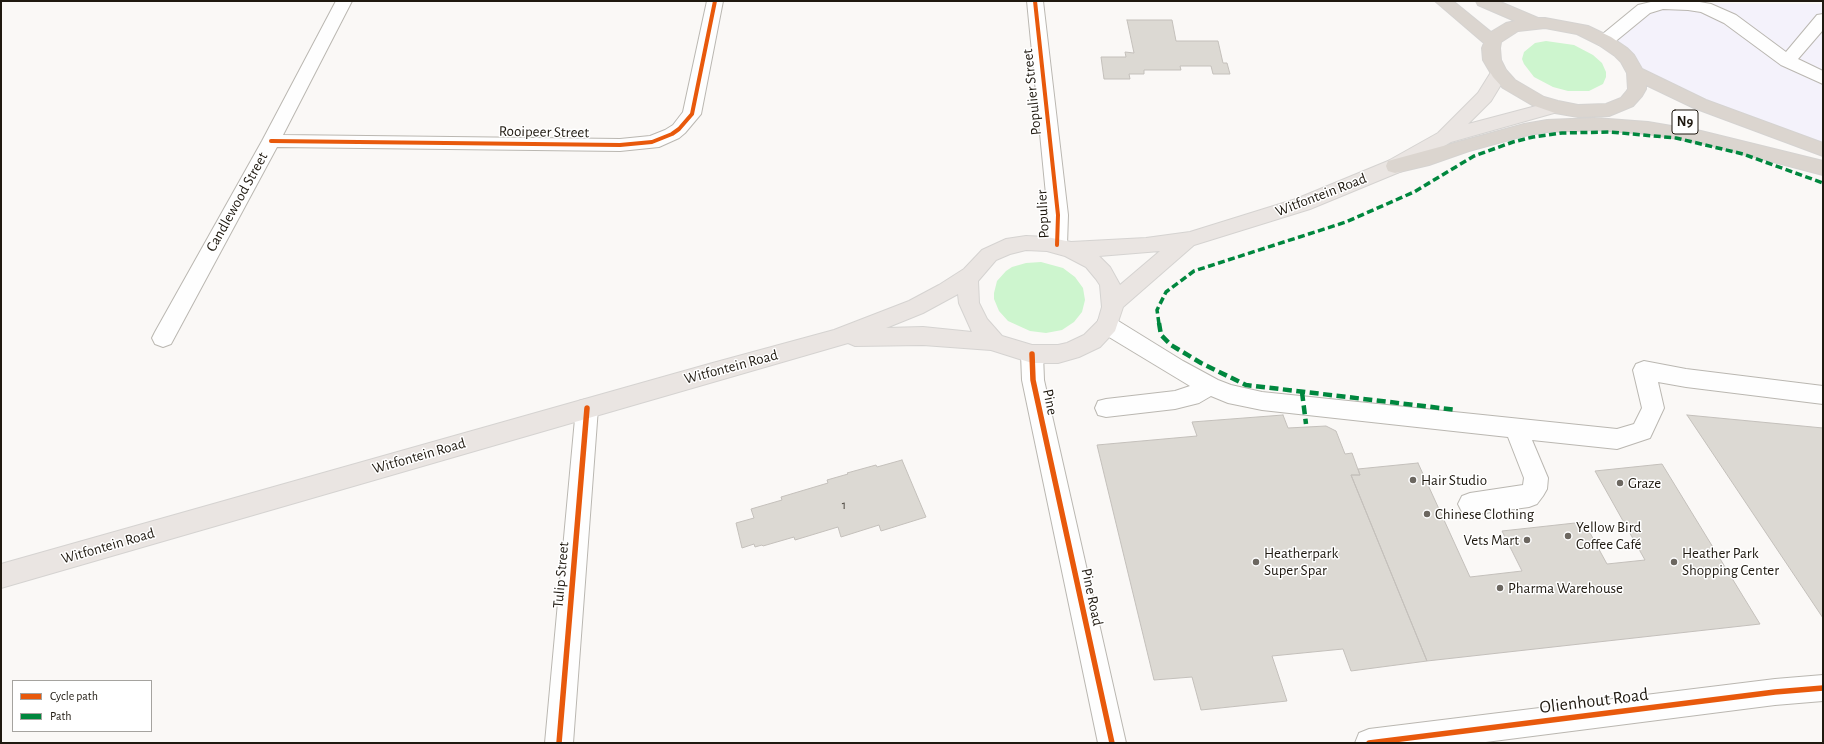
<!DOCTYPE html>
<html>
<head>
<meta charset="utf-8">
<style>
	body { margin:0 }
	#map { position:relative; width:1824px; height:744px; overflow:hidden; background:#faf8f6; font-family:"Alegreya Sans",sans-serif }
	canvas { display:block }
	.frame { position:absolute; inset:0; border:2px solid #1f1910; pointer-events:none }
	.legend { position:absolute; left:12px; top:680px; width:140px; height:52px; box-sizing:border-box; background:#fff; border:1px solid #a5a39f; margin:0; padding:5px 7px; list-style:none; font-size:12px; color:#1f1910 }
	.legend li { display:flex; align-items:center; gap:8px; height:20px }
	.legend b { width:20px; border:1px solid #a5a39f }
</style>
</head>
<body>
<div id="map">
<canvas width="1824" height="744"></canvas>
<div class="frame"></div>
<ul class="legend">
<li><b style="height:5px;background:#e8590c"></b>Cycle path</li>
<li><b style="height:5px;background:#00873e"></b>Path</li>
</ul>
</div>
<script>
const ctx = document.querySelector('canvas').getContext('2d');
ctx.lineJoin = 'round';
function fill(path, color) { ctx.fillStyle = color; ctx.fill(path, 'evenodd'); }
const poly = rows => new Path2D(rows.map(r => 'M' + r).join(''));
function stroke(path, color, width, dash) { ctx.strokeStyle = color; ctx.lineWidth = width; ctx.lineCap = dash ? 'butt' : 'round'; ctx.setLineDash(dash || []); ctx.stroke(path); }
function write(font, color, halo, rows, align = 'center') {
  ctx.font = font + ' "Alegreya Sans",sans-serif'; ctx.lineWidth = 3; ctx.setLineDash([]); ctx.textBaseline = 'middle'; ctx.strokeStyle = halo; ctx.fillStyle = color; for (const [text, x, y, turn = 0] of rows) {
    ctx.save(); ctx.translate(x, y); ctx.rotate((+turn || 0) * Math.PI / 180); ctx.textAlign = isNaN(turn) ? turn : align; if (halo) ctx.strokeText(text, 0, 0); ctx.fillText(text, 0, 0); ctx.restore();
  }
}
const commercial = poly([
	[1671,3,1823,4,1823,150,1651,81,1605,41,1636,14]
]);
const green = poly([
	[1546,41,1574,45,1593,55,1602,63,1606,72,1606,77,1603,84,1589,91,1568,91,1553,87,1534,77,1524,64,1522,59,1524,52,1535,43],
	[1041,262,1063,268,1075,277,1083,288,1085,300,1082,312,1074,322,1062,330,1046,333,1030,331,1008,321,999,311,994,299,994,293,997,281,1006,271,1012,267,1026,263]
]);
const building = poly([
	[1127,20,1172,20,1176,41,1218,41,1223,63,1227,63,1230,74,1213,74,1211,66,1180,66,1181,70,1144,70,1144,74,1129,74,1130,79,1104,79,1101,57,1126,57,1125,52,1134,53,1127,20],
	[1283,415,1288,428,1326,426,1336,431,1345,454,1352,453,1360,475,1351,475,1427,661,1351,671,1343,649,1272,656,1287,701,1201,710,1192,677,1154,680,1097,445,1197,436,1192,422,1283,415],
	[1687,415,1823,428,1823,618,1687,415],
	[902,460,926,517,881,531,879,525,841,537,838,527,795,540,794,537,763,546,762,545,755,547,754,544,742,548,736,523,754,518,751,509,782,500,781,497,828,483,827,480,848,474,847,473,876,465,877,467,902,460],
	[1418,463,1470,577,1522,571,1502,531,1584,522,1607,564,1645,560,1595,471,1662,464,1760,624,1427,661,1351,475,1360,475,1358,469,1418,463]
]);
const minor = poly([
	[336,1,352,1,283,135,620,139,650,136,665,130,673,125,683,112,707,1,723,1,701,114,685,133,679,138,659,147,620,151,277,147,171,344,163,347,155,344,152,338,155,332,262,141,336,1],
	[1027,1,1043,1,1068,215,1067,245,1064,250,1057,253,1050,250,1047,245,1048,215,1027,1],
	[1655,1,1694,1,1711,4,1736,15,1786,52,1817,15,1823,14,1823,30,1798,59,1823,71,1823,84,1781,65,1724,23,1701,12,1688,10,1663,9,1650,13,1611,45,1605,46,1599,45,1597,41,1599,37,1638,5,1655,1],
	[1107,317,1115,319,1183,361,1218,380,1231,385,1262,392,1617,429,1634,424,1642,408,1633,370,1636,364,1644,361,1686,369,1823,386,1823,404,1686,387,1658,382,1664,408,1650,438,1617,449,1532,440,1548,478,1547,489,1543,496,1537,504,1529,507,1470,515,1462,512,1458,504,1462,496,1470,493,1523,485,1524,478,1508,437,1262,410,1228,403,1211,396,1199,403,1175,409,1106,417,1098,415,1095,408,1098,401,1106,399,1175,391,1190,386,1099,331,1096,325,1099,319,1107,317],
	[1032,345,1040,348,1043,354,1044,380,1126,743,1098,743,1022,380,1021,354,1024,348,1032,345],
	[587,399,595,401,598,408,573,743,545,743,576,408,579,401,587,399],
	[1823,675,1823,701,1775,705,1478,743,1355,743,1359,733,1369,729,1775,679,1823,675]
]);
const major = poly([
	[1499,67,1505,69,1508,73,1491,101,1468,124,1555,101,1561,103,1564,107,1561,111,1451,142,1402,171,1310,209,1194,245,1123,307,1115,331,1100,347,1079,357,1058,363,1032,363,991,350,923,345,855,346,848,343,1,588,1,564,709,364,834,330,909,301,939,285,964,269,982,250,1006,239,1026,236,1047,237,1071,242,1146,238,1190,232,1296,199,1388,161,1438,133,1478,93,1493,69,1499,67],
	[1026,250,1047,251,1065,256,1086,267,1096,279,1100,285,1102,307,1098,321,1084,335,1067,343,1058,345,1032,345,1002,336,987,319,979,303,978,281,996,260,1010,254,1026,250],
	[1160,251,1120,285,1110,267,1099,256,1160,251],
	[958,294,959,303,972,332,923,327,886,328,923,313,958,294]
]);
const highway = poly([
	[1435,1,1453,1,1491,32,1506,23,1515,21,1478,5,1476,1,1498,1,1538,18,1545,18,1588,26,1611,37,1627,48,1634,55,1642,69,1706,100,1823,143,1823,156,1694,108,1646,85,1646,89,1642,96,1633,106,1609,116,1578,117,1555,113,1532,105,1503,88,1493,77,1483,60,1482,48,1484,43,1435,1],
	[1545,28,1577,34,1599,45,1615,56,1621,62,1627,73,1628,89,1626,92,1621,98,1606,104,1578,105,1558,101,1544,97,1515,80,1506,70,1501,60,1500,48,1501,42,1518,31,1545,28],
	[1595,118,1648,122,1701,131,1823,161,1823,175,1701,143,1648,134,1595,130,1547,132,1524,136,1469,151,1429,165,1395,173,1388,171,1386,166,1388,161,1524,124,1547,120,1595,118]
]);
const quietFar1 = poly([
	[1159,324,1157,310,1166,292,1194,271,1346,222,1414,192,1474,156,1513,142,1533,137,1562,133,1610,132,1676,138,1743,154,1823,183]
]);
const quiet = poly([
	[1159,323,1161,335,1171,345,1201,363,1246,385,1457,410],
	[1302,392,1306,424]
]);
const cyclewayFar1 = poly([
	[1035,1,1058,215,1057,245],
	[271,141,620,145,652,142,672,134,679,129,692,114,715,1]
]);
const cycleway = poly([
	[1032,354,1033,380,1112,743],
	[559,743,587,408],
	[1369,743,1775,692,1823,688]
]);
const markers = [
	[1413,480,4,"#6c6760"],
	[1620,483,4,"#6c6760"],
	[1427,514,4,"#6c6760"],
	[1568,536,4,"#6c6760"],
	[1527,540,4,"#6c6760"],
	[1256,562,4,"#6c6760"],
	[1674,562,4,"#6c6760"],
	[1500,588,4,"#6c6760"]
];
const numberNames = [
	["1",844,505]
];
const shields = [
	[1685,122,26]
];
const shieldNames = [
	["N9",1685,122]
];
const streetNames = [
	["Populier Street",1032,92,-96],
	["Rooipeer Street",544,132,1],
	["Witfontein Road",1321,195,-21],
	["Candlewood Street",237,202,-61],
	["Populier",1043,214,-93],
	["Witfontein Road",731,367,-15],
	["Pine",1050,402,78],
	["Witfontein Road",419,456,-16],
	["Witfontein Road",108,546,-16],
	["Tulip Street",561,575,-85],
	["Pine Road",1092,597,78]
];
const poiNames = [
	["Hair Studio",1421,480],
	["Graze",1628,483],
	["Chinese Clothing",1435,514],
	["Yellow Bird",1576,527],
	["Coffee Café",1576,544],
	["Vets Mart",1519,540,"right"],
	["Heatherpark",1264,553],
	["Super Spar",1264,570],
	["Heather Park",1682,553],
	["Shopping Center",1682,570],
	["Pharma Warehouse",1508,588]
];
const nearStreetnames = [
	["Olienhout Road",1594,701,-7]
];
fill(commercial, '#f4f2fb');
fill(green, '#cdf5ce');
fill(building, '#dcd9d3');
stroke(building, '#c4c0bb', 1);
stroke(minor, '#bab7b1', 2);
stroke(major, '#d5d3d1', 2);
stroke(highway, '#d5d3d1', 2);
fill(minor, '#fefefe');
fill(major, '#eae5e2');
fill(highway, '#dbd5cf');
stroke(quietFar1, '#00873e', 3.5, [7, 3.5]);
stroke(quiet, '#00873e', 4.5, [9, 4.5]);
stroke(cyclewayFar1, '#e8590c', 4);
stroke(cycleway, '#e8590c', 5.5);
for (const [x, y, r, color] of markers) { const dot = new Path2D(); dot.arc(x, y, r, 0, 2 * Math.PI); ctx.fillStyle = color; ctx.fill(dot); stroke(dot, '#fff', 1.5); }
write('13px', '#4e4941', null, numberNames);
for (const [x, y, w] of shields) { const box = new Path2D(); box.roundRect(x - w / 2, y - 12, w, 24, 3); ctx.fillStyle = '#fff'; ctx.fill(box); stroke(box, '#1f1910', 1); }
write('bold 14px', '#1f1910', null, shieldNames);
write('15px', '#1f1910', '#fff', streetNames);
write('15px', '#1f1910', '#fff', poiNames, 'left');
write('18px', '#1f1910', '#fff', nearStreetnames);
</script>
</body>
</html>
